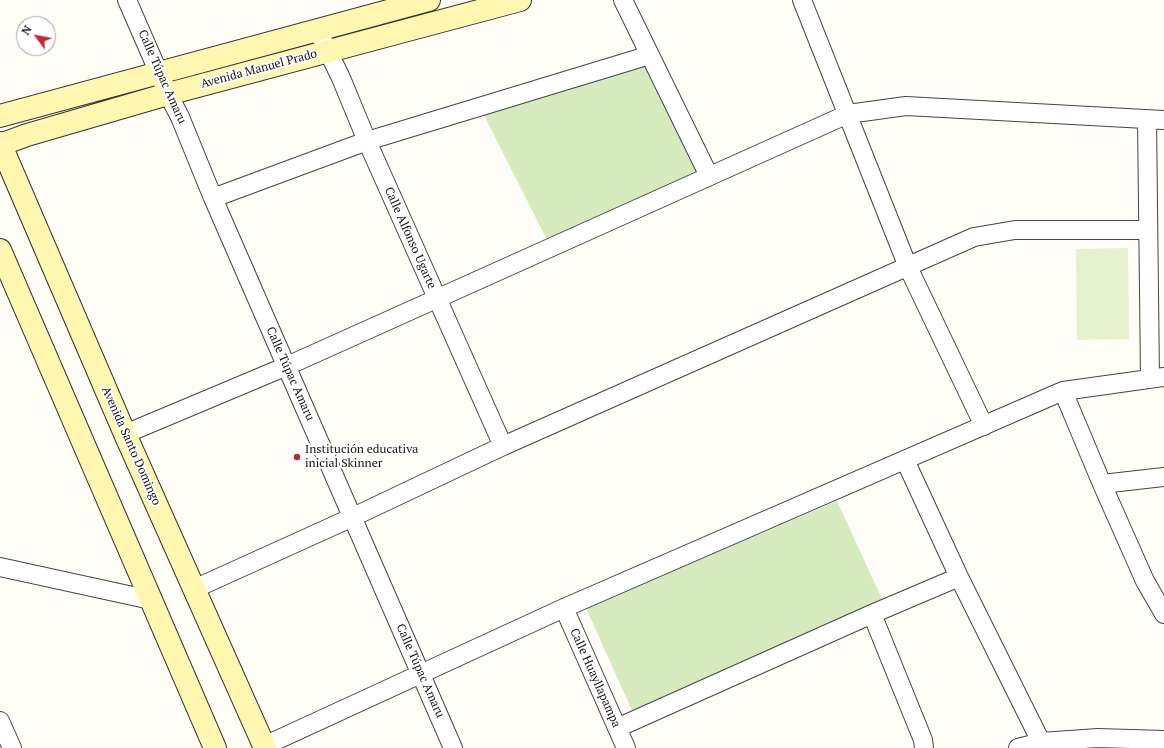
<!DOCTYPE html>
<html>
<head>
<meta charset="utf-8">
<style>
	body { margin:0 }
	#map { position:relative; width:1164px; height:748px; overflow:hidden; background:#fffdf5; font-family:"PT Serif",serif }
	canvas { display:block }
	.north { position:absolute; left:16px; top:16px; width:40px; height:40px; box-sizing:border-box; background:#fff; border:1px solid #a0a0a0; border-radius:50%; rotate:302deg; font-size:11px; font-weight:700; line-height:16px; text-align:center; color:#111 }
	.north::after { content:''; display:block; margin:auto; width:14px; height:18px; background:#c4262e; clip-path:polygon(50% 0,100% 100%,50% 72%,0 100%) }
</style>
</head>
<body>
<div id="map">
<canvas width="1164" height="748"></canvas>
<div class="north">N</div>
</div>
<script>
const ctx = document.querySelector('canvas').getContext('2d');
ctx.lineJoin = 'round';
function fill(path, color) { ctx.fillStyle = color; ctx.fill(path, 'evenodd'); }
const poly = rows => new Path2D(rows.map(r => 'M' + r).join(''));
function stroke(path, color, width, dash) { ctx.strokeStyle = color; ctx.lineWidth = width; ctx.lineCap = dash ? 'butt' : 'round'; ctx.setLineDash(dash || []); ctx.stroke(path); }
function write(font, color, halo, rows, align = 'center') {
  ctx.font = font + ' "PT Serif",serif'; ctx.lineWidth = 4; ctx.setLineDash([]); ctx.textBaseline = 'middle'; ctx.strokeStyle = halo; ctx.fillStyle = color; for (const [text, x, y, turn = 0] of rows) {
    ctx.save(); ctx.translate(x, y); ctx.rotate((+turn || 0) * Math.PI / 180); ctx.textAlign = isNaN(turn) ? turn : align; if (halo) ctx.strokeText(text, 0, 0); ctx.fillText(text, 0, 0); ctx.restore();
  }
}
const green = poly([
	[644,64,697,174,548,242,483,113],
	[837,501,882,599,634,715,586,608]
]);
const pitch = poly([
	[1128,248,1129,339,1077,340,1076,249]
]);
const street = poly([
	[127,0,168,94,180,117,213,198,453,748],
	[623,0,709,176],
	[802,0,908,267,984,426],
	[322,39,341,78,367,141,503,446],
	[1147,119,1150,378],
	[213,198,367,141,650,55],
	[1063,391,1102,484,1145,581,1164,614],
	[125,434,287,366,848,114,906,106,1164,120],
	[905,460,959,577,1041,742],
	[1102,484,1164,477],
	[0,567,151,600],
	[194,589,353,517,503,446,974,237,1015,230,1148,230],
	[564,608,626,748],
	[872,614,923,740,924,748],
	[0,721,12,748],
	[617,728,872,614,959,577],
	[264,746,564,608,1063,391,1164,377],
	[1018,748,1041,742,1098,738,1164,740]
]);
const secondary = poly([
	[0,116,429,0],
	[0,143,125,434,265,748],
	[0,145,27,135,168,94,520,0],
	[0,250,215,748]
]);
const markers = [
	[297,457,4,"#c4262e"]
];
const streetNames = [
	["Avenida Manuel Prado",259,69,-15],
	["Calle Túpac Amaru",162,77,66],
	["Calle Alfonso Ugarte",410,238,66],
	["Calle Túpac Amaru",290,374,66],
	["Avenida Santo Domingo",131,446,66],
	["Calle Túpac Amaru",420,671,66],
	["Calle Huayllapampa",595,678,66]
];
const poiNames = [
	["Institución educativa",305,450],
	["inicial Skinner",305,464]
];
fill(green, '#d5ebbd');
fill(pitch, '#e6f2cf');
stroke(street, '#444', 20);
stroke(secondary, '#333', 24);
stroke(street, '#fff', 18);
stroke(secondary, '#fff6b0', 22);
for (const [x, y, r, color] of markers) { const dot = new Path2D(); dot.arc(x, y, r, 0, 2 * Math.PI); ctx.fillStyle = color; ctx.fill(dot); stroke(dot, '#fff', 1.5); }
write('12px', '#111', '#fff', streetNames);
write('12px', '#111', '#fff', poiNames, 'left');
</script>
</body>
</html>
